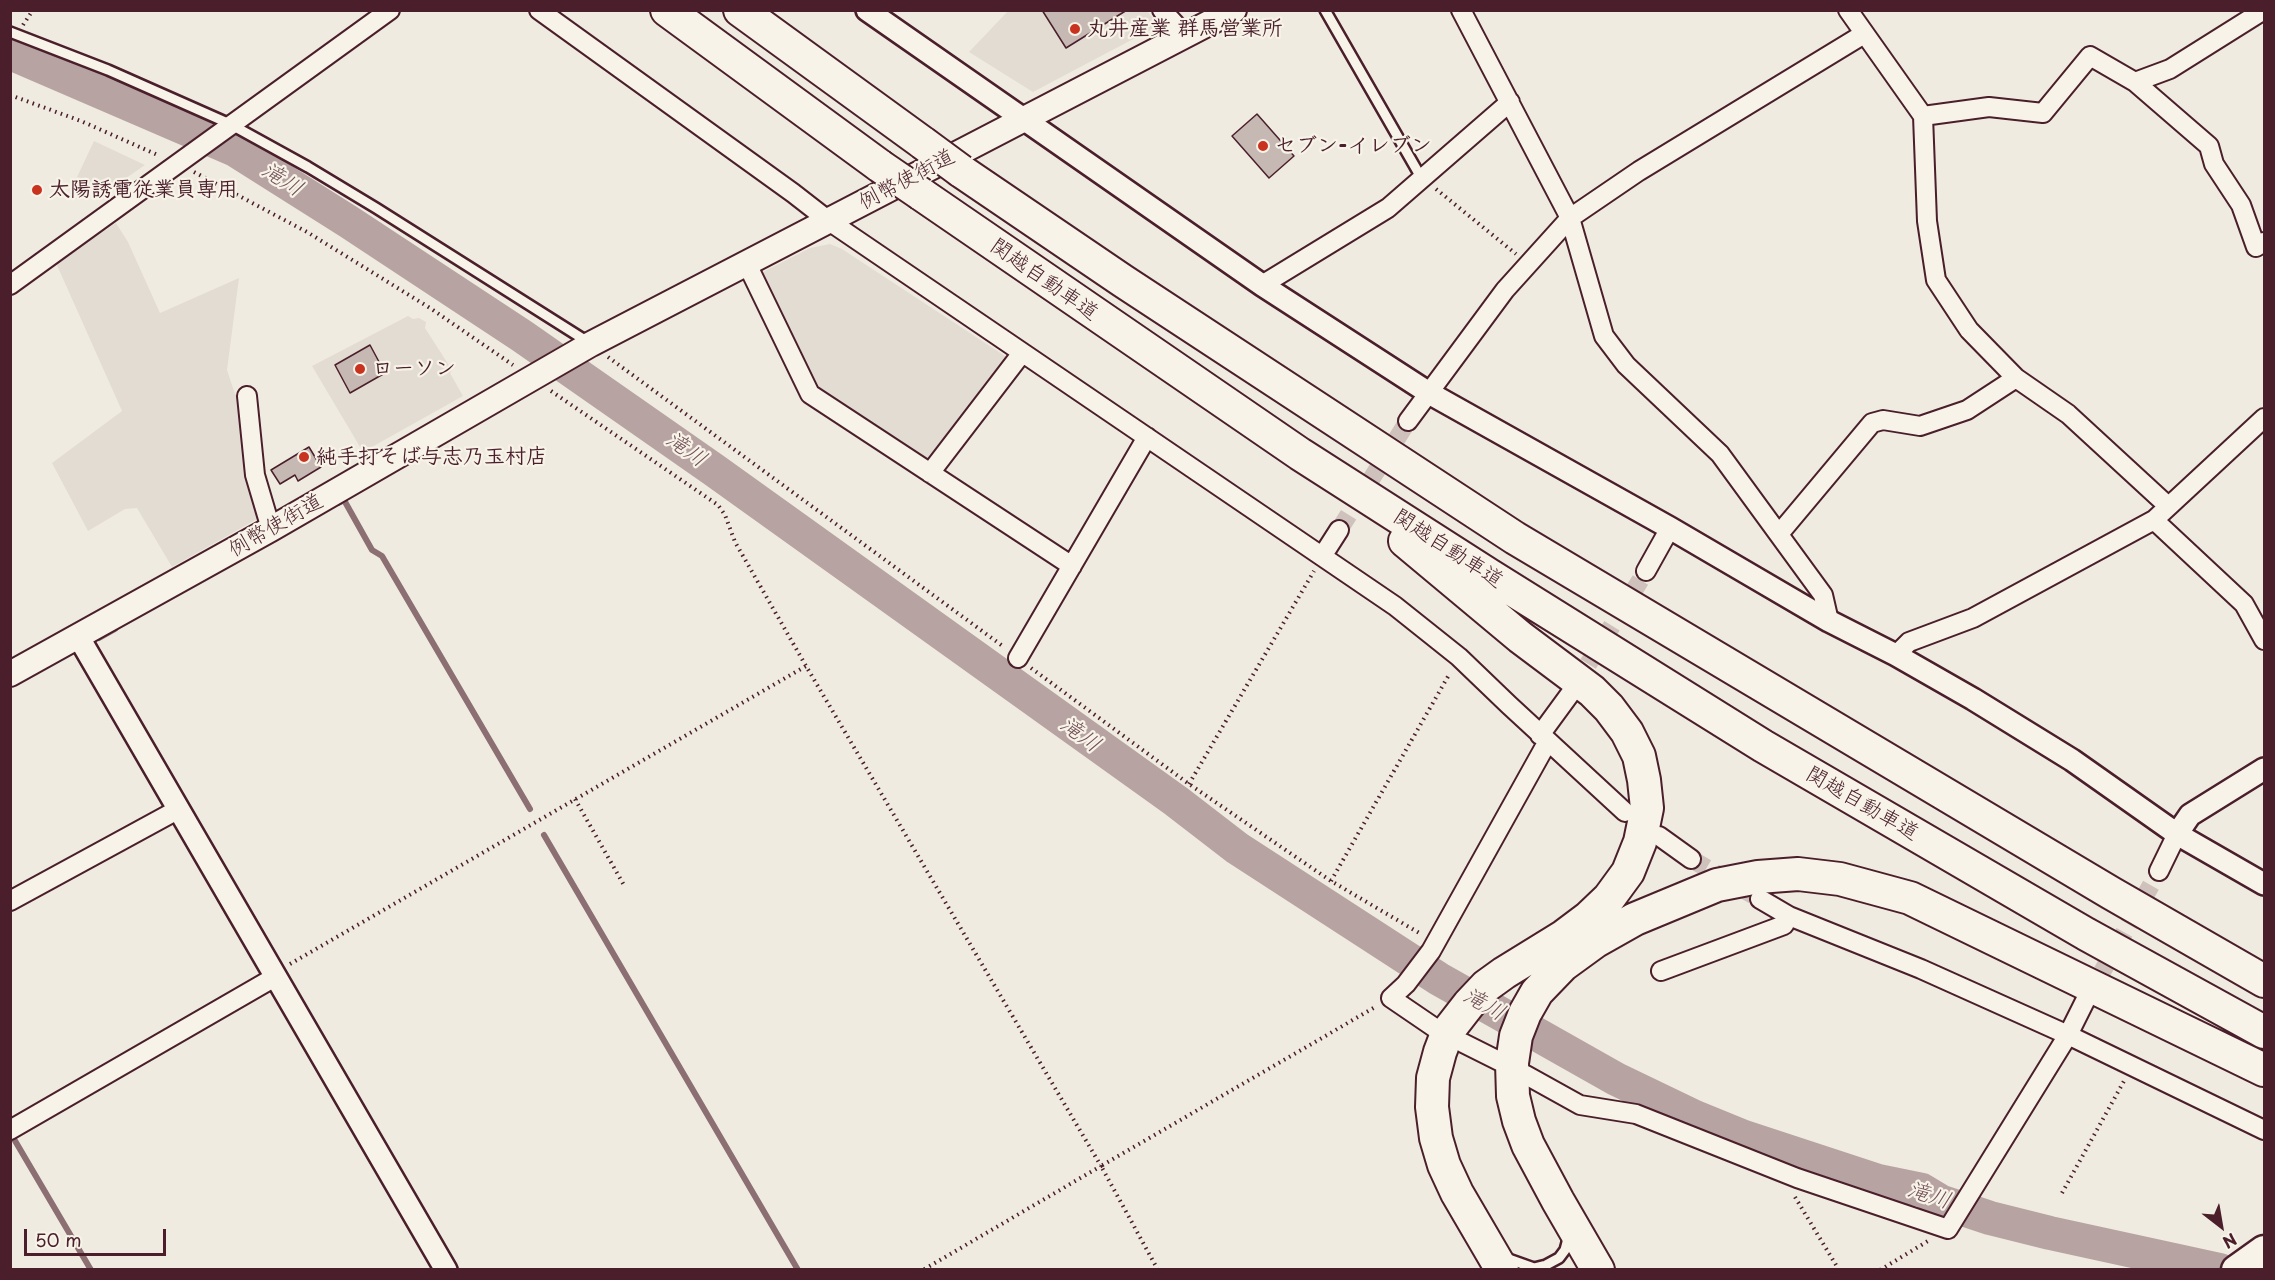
<!DOCTYPE html>
<html>
<head>
<meta charset="utf-8">
<style>
	body { margin:0 }
	#map { position:relative; width:2275px; height:1280px; overflow:hidden; background:#f0ebe0; font-family:"Playpen Sans",sans-serif }
	canvas { display:block }
	.frame { position:absolute; inset:0; border:12px solid #4a1f2b; pointer-events:none }
	.north { position:absolute; left:2191px; top:1196px; width:60px; height:60px; -webkit-text-stroke:4px #f7f3e8; paint-order:stroke; rotate:149deg; font-size:16px; font-weight:700; line-height:24px; text-align:center; color:#4a1f2b }
	.north::after { content:''; display:block; margin:auto; width:21px; height:27px; background:#4a1f2b; clip-path:polygon(50% 0,100% 100%,50% 72%,0 100%) }
	.scale { position:absolute; left:24px; top:1229px; width:142px; height:27px; box-sizing:border-box; border:3px solid #4a1f2b; border-top:0; padding-left:8px; font-size:18px; line-height:21px; white-space:nowrap; color:#4a1f2b; -webkit-text-stroke:4px #f7f3e8; paint-order:stroke }
</style>
</head>
<body>
<div id="map">
<canvas width="2275" height="1280"></canvas>
<div class="frame"></div>
<div class="north">N</div>
<div class="scale">50 m</div>
</div>
<script>
const ctx = document.querySelector('canvas').getContext('2d');
ctx.lineJoin = 'round';
function fill(path, color) { ctx.fillStyle = color; ctx.fill(path, 'evenodd'); }
const poly = rows => new Path2D(rows.map(r => 'M' + r).join(''));
function stroke(path, color, width, dash) { ctx.strokeStyle = color; ctx.lineWidth = width; ctx.lineCap = dash ? 'butt' : 'round'; ctx.setLineDash(dash || []); ctx.stroke(path); }
function write(font, color, halo, rows, align = 'center') {
  ctx.font = font + ' "Playpen Sans","Klee One",sans-serif'; ctx.lineWidth = 4.5; ctx.setLineDash([]); ctx.textBaseline = 'middle'; ctx.strokeStyle = halo; ctx.fillStyle = color; for (const [text, x, y, turn = 0] of rows) {
    ctx.save(); ctx.translate(x, y); ctx.rotate((+turn || 0) * Math.PI / 180); ctx.textAlign = isNaN(turn) ? turn : align; if (halo) ctx.strokeText(text, 0, 0); ctx.fillText(text, 0, 0); ctx.restore();
  }
}
const built = poly([
	[1008,11,1147,11,1157,23,1156,27,1033,92,969,52],
	[94,141,145,165,106,192,77,177],
	[116,223,128,242,160,313,239,278,227,370,235,394,242,398,259,518,172,567,137,508,125,509,88,531,52,463,122,411,56,263],
	[830,244,842,249,1008,358,933,459,924,462,814,390,757,275,810,248],
	[408,316,413,319,419,318,426,322,425,328,452,370,450,373,463,396,363,452,312,366]
]);
const stream = poly([
	[338,503,344,500,372,550,382,556,530,809],
	[99,638,115,629],
	[544,835,798,1270],
	[14,1139,91,1270]
]);
const river = poly([
	[10,53,235,150,349,222,522,336,714,470,1176,801,1237,848,1439,979,1616,1079,1695,1117,1744,1137,1878,1181,1922,1190,1942,1202,1990,1218,2050,1233,2220,1270]
]);
const building = poly([
	[1042,10,1127,10,1066,48,1042,10],
	[1257,114,1294,156,1269,178,1232,136,1257,114],
	[370,345,385,373,350,393,335,365,370,345],
	[309,447,321,467,298,481,295,475,280,484,271,470,309,447]
]);
const minorTunnel = poly([
	[1339,530,1408,421],
	[1574,687,1646,571],
	[1691,859,1760,899],
	[2089,995,2159,871]
]);
const path = poly([
	[23,25,33,10],
	[10,95,81,121,160,156],
	[194,172,307,232,430,308,513,365],
	[1436,189,1516,254],
	[608,357,1004,647],
	[551,391,718,505,725,515,735,542,806,666,1101,1166,923,1270],
	[1031,668,1189,784,1331,881,1421,934],
	[1189,784,1314,571],
	[575,799,625,887],
	[1331,881,1450,673],
	[290,964,806,666],
	[2062,1193,2124,1081],
	[1795,1197,1839,1270],
	[1158,1270,1101,1166,1377,1006],
	[1880,1270,1928,1241]
]);
const service = poly([
	[1325,10,1422,179],
	[10,32,108,70,230,124,308,167,376,208,588,342],
	[1506,1258,1534,1268,1546,1265,1559,1258,1565,1250,1569,1235]
]);
const minor = poly([
	[539,10,793,193,829,221,1395,606,1459,657,1509,705,1625,812],
	[1162,10,1186,36],
	[1461,10,1570,218,1604,336,1626,365,1720,454,1823,595,1829,621],
	[1848,10,1923,116,1927,221,1936,280,1969,330,2016,378,2068,414,2168,506],
	[2135,82,2170,69,2264,10],
	[1923,116,1989,107,2043,113,2090,56,2135,82,2209,146,2214,164,2241,205,2256,247,2264,242],
	[746,262,810,394,1072,566],
	[10,285,390,10],
	[1262,285,1388,208,1510,102],
	[247,396,255,475,271,529],
	[1408,421,1505,290,1570,218,1639,171,1864,34],
	[930,473,1022,353],
	[2154,520,2244,604,2264,640],
	[1779,534,1872,423,1883,420,1920,426,1967,410,2016,378],
	[1323,555,1339,530],
	[1646,571,1670,528],
	[1896,655,1909,642,1973,618,2154,520,2264,418],
	[1018,658,1147,437],
	[1540,735,1570,694],
	[1659,836,1691,859],
	[2159,871,2177,834],
	[1760,899,1789,916,1921,969,2068,1035,2264,1130],
	[10,901,179,809],
	[1661,971,1784,925,1789,916],
	[1435,1028,1391,998,1406,984,1431,951,1548,741],
	[1463,1043,1499,1061],
	[1526,1075,1580,1105,1636,1114,1797,1178,1948,1229,2068,1035,2086,999],
	[10,1130,275,977]
]);
const tertiary = poly([
	[867,10,1262,285,1429,393,1670,528,1829,621,1896,655,1973,699,2072,760,2177,834,2264,884],
	[78,636,446,1270],
	[2177,834,2190,815,2264,769]
]);
const secondary = poly([
	[10,674,271,529,591,344,1234,10]
]);
const trunk = poly([
	[2236,1270,2264,1250]
]);
const motorway = poly([
	[667,10,880,166],
	[740,10,923,143],
	[961,171,1123,281,1515,538,2111,893,2264,981],
	[921,194,1300,454,1489,575,1763,746,2086,934,2264,1032],
	[1405,541,1520,637,1592,691,1609,708,1627,732,1639,756,1644,780,1647,808,1640,842,1628,872,1609,898,1588,918,1564,936,1504,973,1486,986,1469,1004,1448,1031,1440,1052,1433,1078,1432,1107,1436,1138,1444,1165,1457,1193,1502,1270],
	[1598,1270,1558,1201,1528,1145,1519,1121,1513,1096,1512,1063,1516,1036,1525,1013,1537,992,1563,965,1596,941,1635,919,1717,885,1758,877,1798,874,1840,879,1910,898,2264,1070]
]);
const motorwayBridge = poly([
	[923,143,961,171],
	[880,166,921,194]
]);
const markers = [
	[1075,29,6,"#c8321e"],
	[1263,146,6,"#c8321e"],
	[37,190,6,"#c8321e"],
	[360,369,6,"#c8321e"],
	[304,457,6,"#c8321e"]
];
const poiNames = [
	["丸井産業 群馬営業所",1087,29],
	["セブン-イレブン",1275,146],
	["太陽誘電従業員専用",49,190],
	["ローソン",372,369],
	["純手打そば与志乃玉村店",316,457]
];
const streetNames = [
	["例幣使街道",907,180,-28],
	["関越自動車道",1044,280,35],
	["例幣使街道",276,526,-30],
	["関越自動車道",1448,549,33],
	["関越自動車道",1862,804,30]
];
const waterNames = [
	["滝川",282,180,32],
	["滝川",686,450,35],
	["滝川",1080,735,36],
	["滝川",1484,1005,29],
	["滝川",1929,1196,18]
];
fill(built, '#e3dcd2');
stroke(stream, '#8b6f72', 6);
stroke(river, '#b7a4a2', 34);
fill(building, '#c6b8b3');
stroke(building, '#4a1f2b', 1.5);
stroke(minorTunnel, '#cfc2bc', 18, [18, 9]);
stroke(service, '#4a1f2b', 14);
stroke(minor, '#4a1f2b', 22);
stroke(tertiary, '#4a1f2b', 26);
stroke(secondary, '#4a1f2b', 28);
stroke(trunk, '#4a1f2b', 33);
stroke(motorway, '#4a1f2b', 36);
stroke(path, '#4a1f2b', 4, [1.5, 4.5]);
stroke(service, '#f7f3e8', 9);
stroke(minor, '#f7f3e8', 18);
stroke(tertiary, '#f7f3e8', 21);
stroke(secondary, '#f7f3e8', 24);
stroke(trunk, '#f7f3e8', 28);
stroke(motorway, '#f7f3e8', 32);
stroke(motorwayBridge, '#4a1f2b', 36, []);
stroke(motorwayBridge, '#f7f3e8', 32);
for (const [x, y, r, color] of markers) { const dot = new Path2D(); dot.arc(x, y, r, 0, 2 * Math.PI); ctx.fillStyle = color; ctx.fill(dot); stroke(dot, '#f7f3e8', 2); }
write('bold 21px', '#4a1f2b', '#f7f3e8', poiNames, 'left');
write('21px', '#4a1f2b', '#f7f3e8', streetNames);
write('italic 22px', '#704e55', '#f7f3e8', waterNames);
</script>
</body>
</html>
